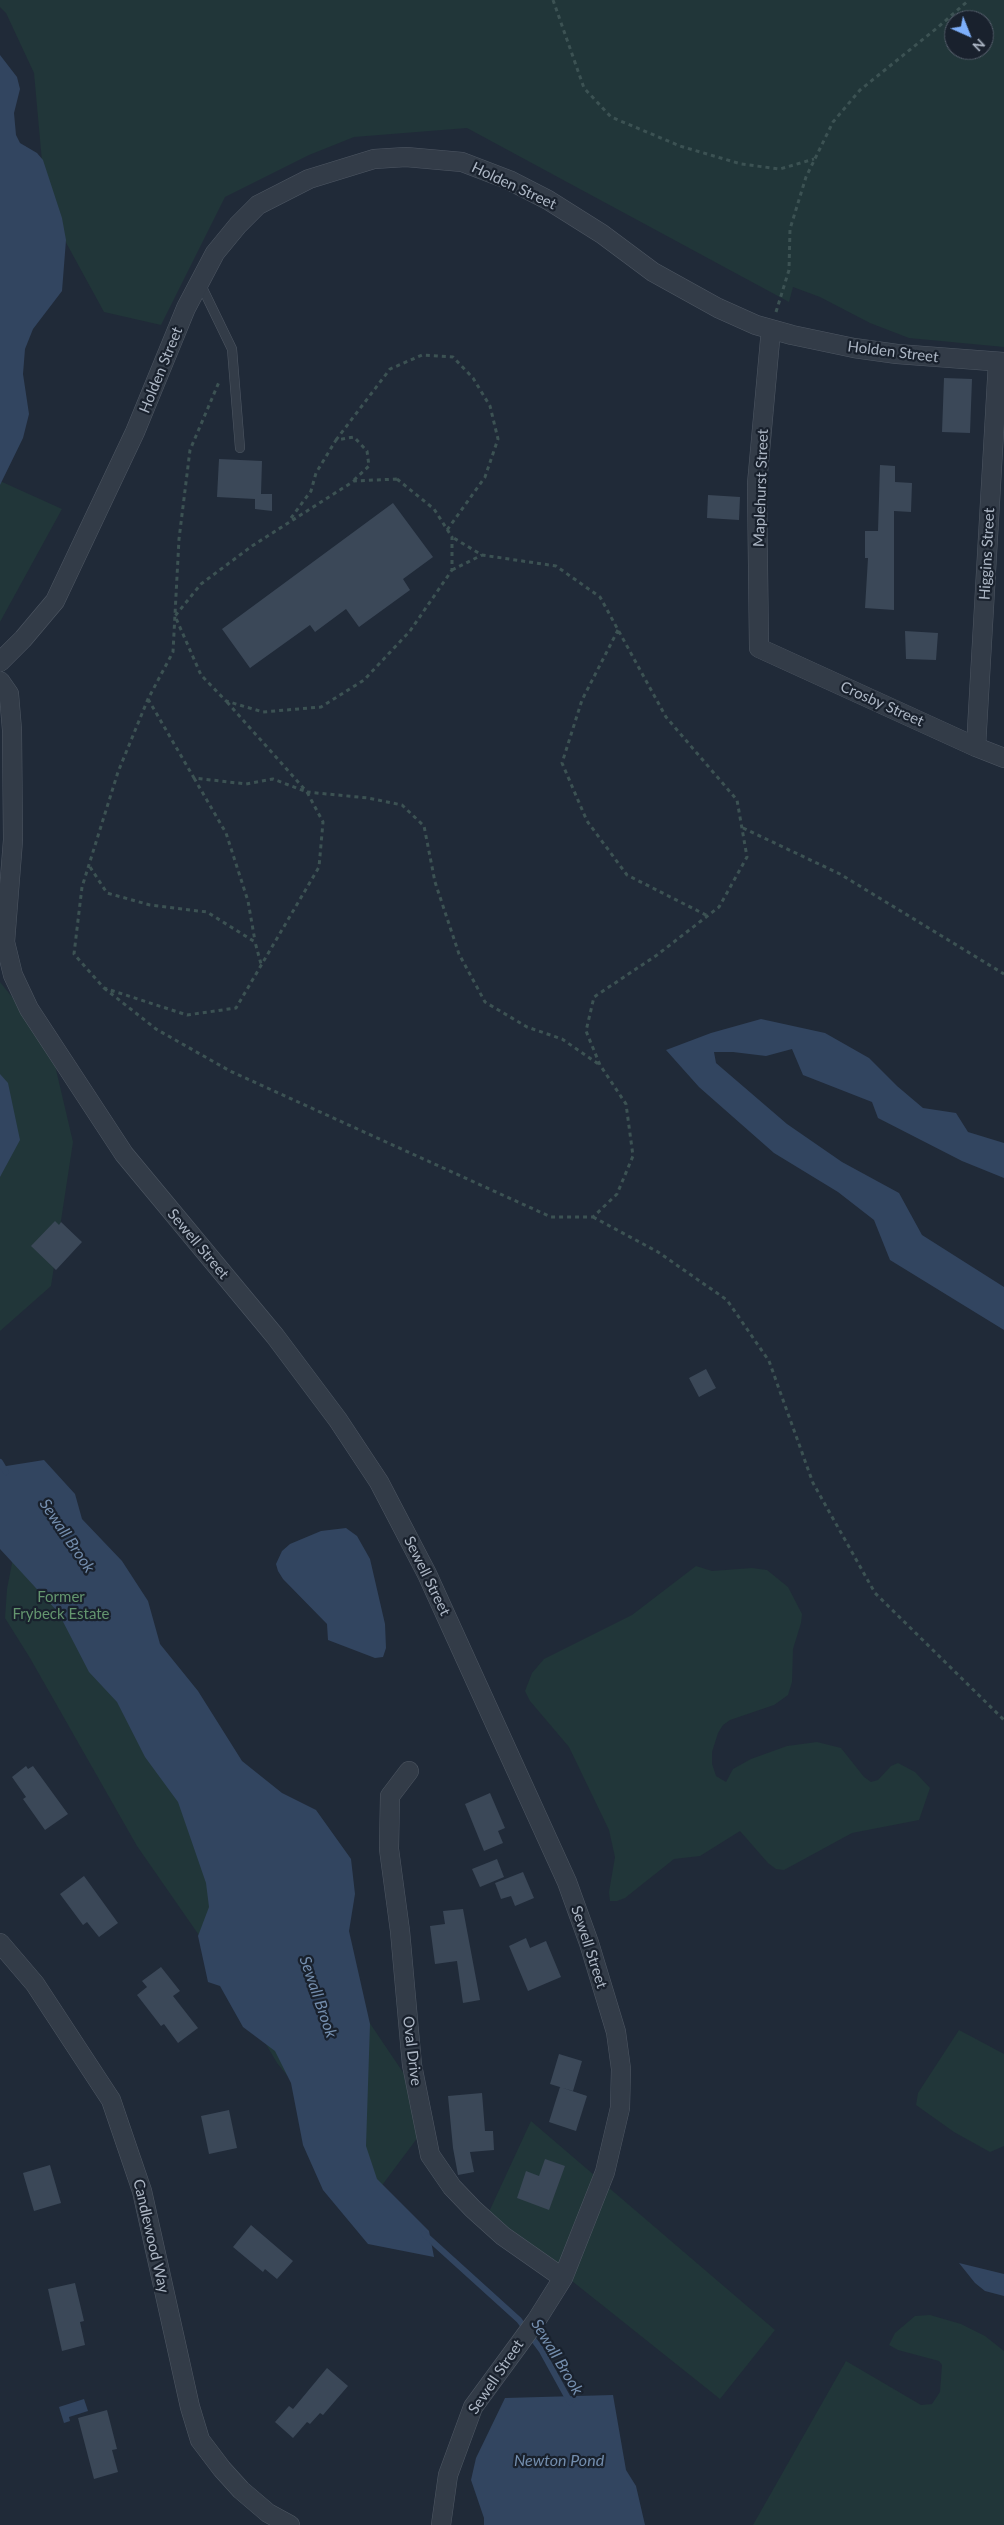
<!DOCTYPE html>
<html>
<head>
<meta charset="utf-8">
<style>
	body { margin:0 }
	#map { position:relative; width:1004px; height:2525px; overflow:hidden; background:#202a38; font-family:Lato,sans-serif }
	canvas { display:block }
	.north { position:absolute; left:944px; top:10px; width:50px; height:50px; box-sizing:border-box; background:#19212d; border:1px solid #545d6a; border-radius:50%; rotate:136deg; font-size:14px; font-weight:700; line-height:20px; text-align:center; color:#adb7c5 }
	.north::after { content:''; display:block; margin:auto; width:18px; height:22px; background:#7daffa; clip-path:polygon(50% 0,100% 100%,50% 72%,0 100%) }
</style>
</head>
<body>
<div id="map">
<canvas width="1004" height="2525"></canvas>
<div class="north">N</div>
</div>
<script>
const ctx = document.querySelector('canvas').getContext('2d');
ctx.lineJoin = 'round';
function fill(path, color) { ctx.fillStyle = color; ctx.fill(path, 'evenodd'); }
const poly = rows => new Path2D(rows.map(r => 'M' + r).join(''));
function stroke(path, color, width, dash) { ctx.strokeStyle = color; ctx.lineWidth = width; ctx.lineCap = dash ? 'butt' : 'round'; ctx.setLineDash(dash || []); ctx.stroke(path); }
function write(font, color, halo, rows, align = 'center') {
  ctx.font = font + ' Lato,sans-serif'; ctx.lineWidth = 4.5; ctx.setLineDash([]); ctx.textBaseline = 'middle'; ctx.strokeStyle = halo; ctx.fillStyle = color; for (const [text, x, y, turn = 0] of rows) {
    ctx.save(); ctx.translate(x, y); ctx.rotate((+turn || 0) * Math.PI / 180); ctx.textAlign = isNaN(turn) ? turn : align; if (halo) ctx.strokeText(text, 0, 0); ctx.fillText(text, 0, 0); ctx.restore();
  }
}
const green = poly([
	[0,0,1004,0,1004,347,909,338,870,323,820,297,793,287,789,302,467,128,354,137,309,155,225,197,161,325,104,312,46,206,34,73,6,13,0,7],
	[954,20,984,20,984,50,954,50],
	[0,481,62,509,0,622],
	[0,982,50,1044,73,1142,51,1286,0,1331],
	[27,1538,281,1891,433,2117,380,2188,277,2063,221,1967,137,1846,30,1658,5,1618,7,1589,13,1558],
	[696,1566,712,1571,752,1568,767,1570,788,1587,802,1614,801,1623,793,1649,792,1682,788,1695,774,1705,730,1720,723,1725,718,1733,712,1752,712,1764,716,1776,726,1782,733,1769,751,1759,787,1746,817,1742,841,1748,864,1777,871,1782,878,1780,891,1766,898,1763,915,1772,930,1788,919,1820,852,1833,784,1870,776,1869,768,1863,740,1831,700,1856,674,1859,625,1898,617,1901,610,1901,609,1892,615,1857,609,1830,569,1747,530,1701,525,1691,532,1673,544,1659,632,1615],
	[959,2030,1004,2054,1004,2146,990,2152,954,2132,916,2105,918,2093],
	[531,2121,775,2330,720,2399,488,2214],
	[930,2315,961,2324,985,2336,1004,2351,1004,2525,753,2525,846,2361,921,2405,932,2404,940,2392,942,2365,939,2361,898,2350,889,2345,895,2333,915,2316]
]);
const water = poly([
	[0,55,17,77,20,89,14,113,16,135,20,143,37,153,43,160,62,218,66,240,62,291,33,329,25,349,23,374,29,414,23,438,0,485],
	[761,1019,825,1033,869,1058,897,1086,923,1108,956,1113,968,1132,1004,1143,1004,1178,962,1161,878,1118,872,1102,803,1075,792,1049,766,1056,733,1052,714,1052,716,1063,787,1124,842,1162,899,1193,922,1235,1004,1287,1004,1330,890,1260,874,1220,838,1192,774,1153,699,1087,666,1050,711,1033],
	[0,1074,8,1083,20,1140,0,1177],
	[44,1460,75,1494,82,1519,122,1561,148,1601,160,1644,198,1691,242,1761,282,1793,316,1810,351,1859,355,1894,349,1931,370,2024,366,2146,377,2179,429,2231,434,2257,368,2244,323,2190,303,2145,291,2083,275,2051,243,2027,220,1986,208,1982,198,1936,209,1907,206,1883,178,1802,145,1757,117,1702,89,1672,58,1612,0,1549,0,1467],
	[346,1528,357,1536,370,1559,385,1624,386,1648,383,1657,375,1658,328,1640,327,1624,283,1579,278,1571,276,1564,282,1551,290,1544,321,1531],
	[959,2263,1004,2274,1004,2296,985,2291,975,2283],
	[613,2395,626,2470,636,2486,645,2525,484,2525,484,2518,471,2480,476,2458,505,2398],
	[84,2399,88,2411,69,2417,70,2421,64,2423,59,2407]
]);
const stream = poly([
	[0,1462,6,1472],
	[424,2234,519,2320,542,2351,570,2402]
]);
const building = poly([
	[944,378,972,379,970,433,942,432],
	[219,459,262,461,261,494,272,494,272,511,255,509,255,499,217,497],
	[880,465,895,466,895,482,912,483,911,512,894,511,894,610,865,608,868,558,865,558,865,531,878,531],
	[708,495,740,497,739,520,707,518],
	[393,503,433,557,403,579,410,590,359,627,346,609,315,632,310,625,250,668,222,629],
	[905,631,938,633,936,660,906,659],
	[55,1221,59,1225,61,1222,82,1242,56,1270,31,1246],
	[706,1369,716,1388,699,1397,689,1378],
	[26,1766,28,1769,33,1766,68,1814,45,1830,23,1799,26,1797,12,1777],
	[490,1793,505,1828,498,1831,503,1843,484,1851,465,1804],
	[497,1859,504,1877,480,1887,472,1869],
	[523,1872,534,1898,515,1906,511,1896,501,1899,495,1883],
	[84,1876,118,1923,99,1937,87,1922,83,1925,60,1894],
	[463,1909,480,2000,463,2003,457,1961,435,1964,430,1926,445,1924,443,1911],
	[526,1938,530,1948,546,1941,561,1977,528,1991,509,1946],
	[161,1967,180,1991,173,1996,198,2028,178,2043,164,2024,161,2026,137,1995,147,1987,142,1981],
	[559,2054,582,2061,573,2091,550,2084],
	[560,2087,587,2096,576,2131,549,2122],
	[482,2093,485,2131,493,2131,494,2150,470,2152,474,2172,458,2175,453,2148,448,2096],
	[229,2110,237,2148,209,2154,201,2116],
	[545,2159,565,2166,549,2210,517,2198,526,2171,539,2176],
	[50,2165,61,2203,34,2211,23,2173],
	[251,2225,293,2261,277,2279,265,2269,263,2272,233,2247],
	[75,2283,84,2321,80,2322,85,2345,62,2351,48,2289],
	[327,2368,348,2386,323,2415,320,2413,310,2424,307,2422,293,2438,275,2422,289,2406,293,2409],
	[107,2410,117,2449,112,2450,118,2472,94,2479,78,2418]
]);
const path = poly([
	[553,0,584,88,611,117,680,146,741,164,780,169,814,159],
	[776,312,789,270,790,229,806,177,833,122,860,90,937,28,969,0],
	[336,440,390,369,422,355,453,357,473,378,490,406,498,439,485,477,447,530],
	[397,479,434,509,452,537,452,570,410,631,364,680,321,707,263,712,226,701,201,675,175,616,201,584,252,546,354,481,397,479],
	[291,518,311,491,316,473,336,440,354,437,367,451,369,466,354,480],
	[452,570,482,555],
	[618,630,582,700,562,763,587,821,627,875,708,916],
	[148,699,194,778,246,784,273,779,307,792,323,822,319,867,236,1008,187,1015,104,988,74,954,82,887,118,772,148,699,173,652,179,539,190,450,219,382],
	[227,702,307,792,368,798,402,805,424,826,435,882,459,954,485,1002,527,1027,562,1039,600,1065],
	[194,778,226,833,248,901,255,941],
	[743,828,840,874,1004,974],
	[90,867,107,893,150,905,207,912,255,942,261,964],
	[104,988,156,1029,230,1071,551,1217,593,1217,617,1194,633,1156,626,1104,600,1065,586,1031,594,997,657,955,719,907,747,857,737,800,666,717,600,597,556,566,482,555,452,537],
	[593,1217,658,1252,727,1300,769,1361,813,1483,875,1593,1004,1720]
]);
const lane = poly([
	[200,283,232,349,240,448]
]);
const street = poly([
	[771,329,757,484,759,648,976,747,1004,758],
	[0,662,23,639,55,601,135,432,186,308,215,253,238,225,258,205,309,179,374,159,406,157,462,162,509,180,548,200,602,234,653,272,718,308,756,325,792,335,854,348,897,354,1004,362],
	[0,681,9,694,12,730,13,840,5,942,13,975,29,1009,124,1154,275,1336,338,1420,379,1482,427,1574,567,1882,589,1943,616,2032,621,2069,620,2108,605,2172,563,2278,536,2321,473,2407,448,2475,441,2525],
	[976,747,998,362],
	[409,1771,390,1796,389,1849,400,1931,412,2065,430,2155,452,2187,473,2209,503,2236,563,2278],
	[0,1943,35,1984,111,2100,142,2191,190,2407,200,2440,222,2469,241,2490,268,2513,290,2525]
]);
const streetNames = [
	["Holden Street",514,186,25],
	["Holden Street",893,352,7],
	["Holden Street",161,370,-68],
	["Maplehurst Street",761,488,-88],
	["Higgins Street",987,554,-87],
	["Crosby Street",882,704,24],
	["Sewell Street",198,1244,50],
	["Sewell Street",427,1576,64],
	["Sewell Street",589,1947,72],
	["Oval Drive",412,2051,83],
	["Candlewood Way",151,2236,77],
	["Sewell Street",496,2377,-56]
];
const parkNames = [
	["Former",61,1597],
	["Frybeck Estate",61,1614]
];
const waterNames = [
	["Sewall Brook",67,1536,56],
	["Sewall Brook",318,1997,71],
	["Sewall Brook",557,2357,59],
	["Newton Pond",559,2461]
];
fill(green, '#213639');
fill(water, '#324560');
stroke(stream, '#324560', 6);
fill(building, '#3b4858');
stroke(lane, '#4e5763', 10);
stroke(street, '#4e5763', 20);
stroke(path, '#3c5253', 3, [4, 4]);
stroke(lane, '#333c48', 9);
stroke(street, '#333c48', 19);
write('15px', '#adb7c5', '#19212d', streetNames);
write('15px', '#64966f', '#19212d', parkNames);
write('italic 16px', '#748eae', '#19212d', waterNames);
</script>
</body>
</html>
